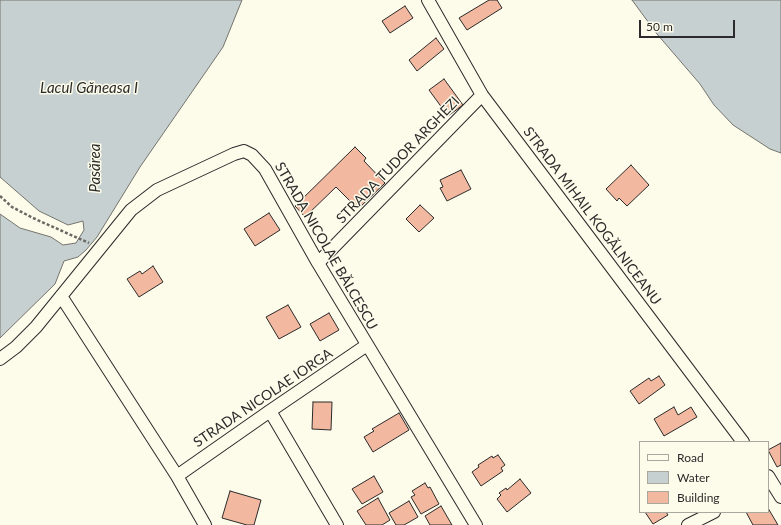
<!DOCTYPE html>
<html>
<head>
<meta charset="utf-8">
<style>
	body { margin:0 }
	#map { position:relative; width:781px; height:525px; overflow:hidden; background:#fdfbea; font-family:Lato,sans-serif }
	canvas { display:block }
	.legend { position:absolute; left:639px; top:441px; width:130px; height:72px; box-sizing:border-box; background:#fdfbea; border:1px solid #a9a89e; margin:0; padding:5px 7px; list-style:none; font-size:12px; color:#2b2b2b }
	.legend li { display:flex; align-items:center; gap:8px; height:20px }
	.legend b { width:20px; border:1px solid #a9a89e }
	.scale { position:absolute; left:639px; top:20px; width:96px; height:18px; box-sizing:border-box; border:2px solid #2b2b2b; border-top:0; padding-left:5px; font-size:12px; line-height:14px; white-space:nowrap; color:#2b2b2b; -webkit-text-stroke:3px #fdfbea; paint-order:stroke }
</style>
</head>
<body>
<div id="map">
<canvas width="781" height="525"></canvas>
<ul class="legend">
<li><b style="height:5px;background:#fdfbea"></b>Road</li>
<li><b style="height:11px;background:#c7d0d0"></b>Water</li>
<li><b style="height:11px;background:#f2b8a0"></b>Building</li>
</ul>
<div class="scale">50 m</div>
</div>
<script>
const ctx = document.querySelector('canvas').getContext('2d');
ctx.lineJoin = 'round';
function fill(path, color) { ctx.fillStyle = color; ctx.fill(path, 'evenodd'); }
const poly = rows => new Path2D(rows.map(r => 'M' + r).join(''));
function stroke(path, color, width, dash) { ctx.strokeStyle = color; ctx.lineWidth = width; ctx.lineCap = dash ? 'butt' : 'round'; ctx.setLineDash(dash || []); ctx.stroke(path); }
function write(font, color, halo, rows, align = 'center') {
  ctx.font = font + ' Lato,sans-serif'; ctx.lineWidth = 3; ctx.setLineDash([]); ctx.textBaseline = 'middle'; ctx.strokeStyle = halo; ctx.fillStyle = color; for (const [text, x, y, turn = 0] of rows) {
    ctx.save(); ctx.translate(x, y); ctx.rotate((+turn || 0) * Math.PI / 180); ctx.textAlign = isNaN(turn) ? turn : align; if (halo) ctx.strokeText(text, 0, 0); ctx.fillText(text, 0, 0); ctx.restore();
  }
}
const water = poly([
	[0,0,242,0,223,47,140,167,97,237,86,250,78,257,64,261,55,284,0,338,0,214,20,228,51,237,63,245,76,243,84,230,83,221,68,225,39,211,0,177,0,0],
	[632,0,781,0,781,153,770,149,733,125,714,105,700,84,657,34,632,0]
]);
const building = poly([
	[489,0,497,0,502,8,467,30,459,18,489,0],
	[405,6,413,18,390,33,382,21,405,6],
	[436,38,444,49,417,71,409,60,436,38],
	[444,79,463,105,448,116,429,90,444,79],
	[355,147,366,158,364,161,385,183,358,209,336,187,305,217,295,206,355,147],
	[631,165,649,185,627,206,619,198,617,201,606,189,631,165],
	[461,170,471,189,447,201,440,188,443,187,440,180,461,170],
	[420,205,434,218,419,232,406,219,420,205],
	[269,213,280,230,255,246,244,229,269,213],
	[153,266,163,282,139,297,127,279,140,271,142,274,153,266],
	[288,305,301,327,279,339,266,317,288,305],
	[329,313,339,330,320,341,310,324,329,313],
	[659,376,665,385,639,404,630,391,649,378,651,381,659,376],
	[313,402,332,402,331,430,312,429,313,402],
	[674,407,678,415,691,407,697,417,664,436,654,419,674,407],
	[399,413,409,430,373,452,364,437,374,431,372,429,399,413],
	[781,443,781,465,777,467,768,450,781,443],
	[498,455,505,465,501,468,503,471,481,486,472,472,479,467,478,465,492,456,493,458,498,455],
	[374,476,383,492,362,504,352,489,374,476],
	[520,479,531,493,507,512,497,499,501,495,499,493,506,488,507,490,520,479],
	[425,483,428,488,430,487,439,504,421,514,411,497,415,495,412,491,425,483],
	[230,491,261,500,254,525,247,525,222,518,230,491],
	[378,498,390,520,382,525,366,525,357,511,378,498],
	[409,501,418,517,404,525,396,525,389,513,409,501],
	[441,506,452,525,430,525,425,516,441,506],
	[768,508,778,525,753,525,746,512,768,512,768,508],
	[645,512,666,512,668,515,653,524,645,512]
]);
const path = poly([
	[0,196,12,207,33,218,89,243]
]);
const street = poly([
	[428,0,482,95,743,442],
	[318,263,482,95],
	[61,296,177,476,205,525],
	[0,359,16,347,36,327,131,210,157,190,234,154,244,151,252,155,265,169,318,263,476,525],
	[270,411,337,525],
	[177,476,270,411,367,345],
	[768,476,781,497],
	[688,525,714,512]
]);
const streetNames = [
	["STRADA TUDOR ARGHEZI",398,160,-46],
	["STRADA MIHAIL KOGĂLNICEANU",592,216,53],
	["STRADA NICOLAE BĂLCESCU",326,246,60],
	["STRADA NICOLAE IORGA",263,398,-34]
];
const waterNames = [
	["Lacul Găneasa I",89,88],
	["Pasărea",95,168,-90]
];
fill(water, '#c7d0d0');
stroke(water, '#74746e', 1);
fill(building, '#f2b8a0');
stroke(building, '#2b2b2b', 1);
stroke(street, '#2b2b2b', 14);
stroke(path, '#6a6964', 2.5, [3, 2]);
stroke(street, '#fdfbea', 12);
write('14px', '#2b2b2b', '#fdfbea', streetNames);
write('italic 15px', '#2b2b2b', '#fdfbea', waterNames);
</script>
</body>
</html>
